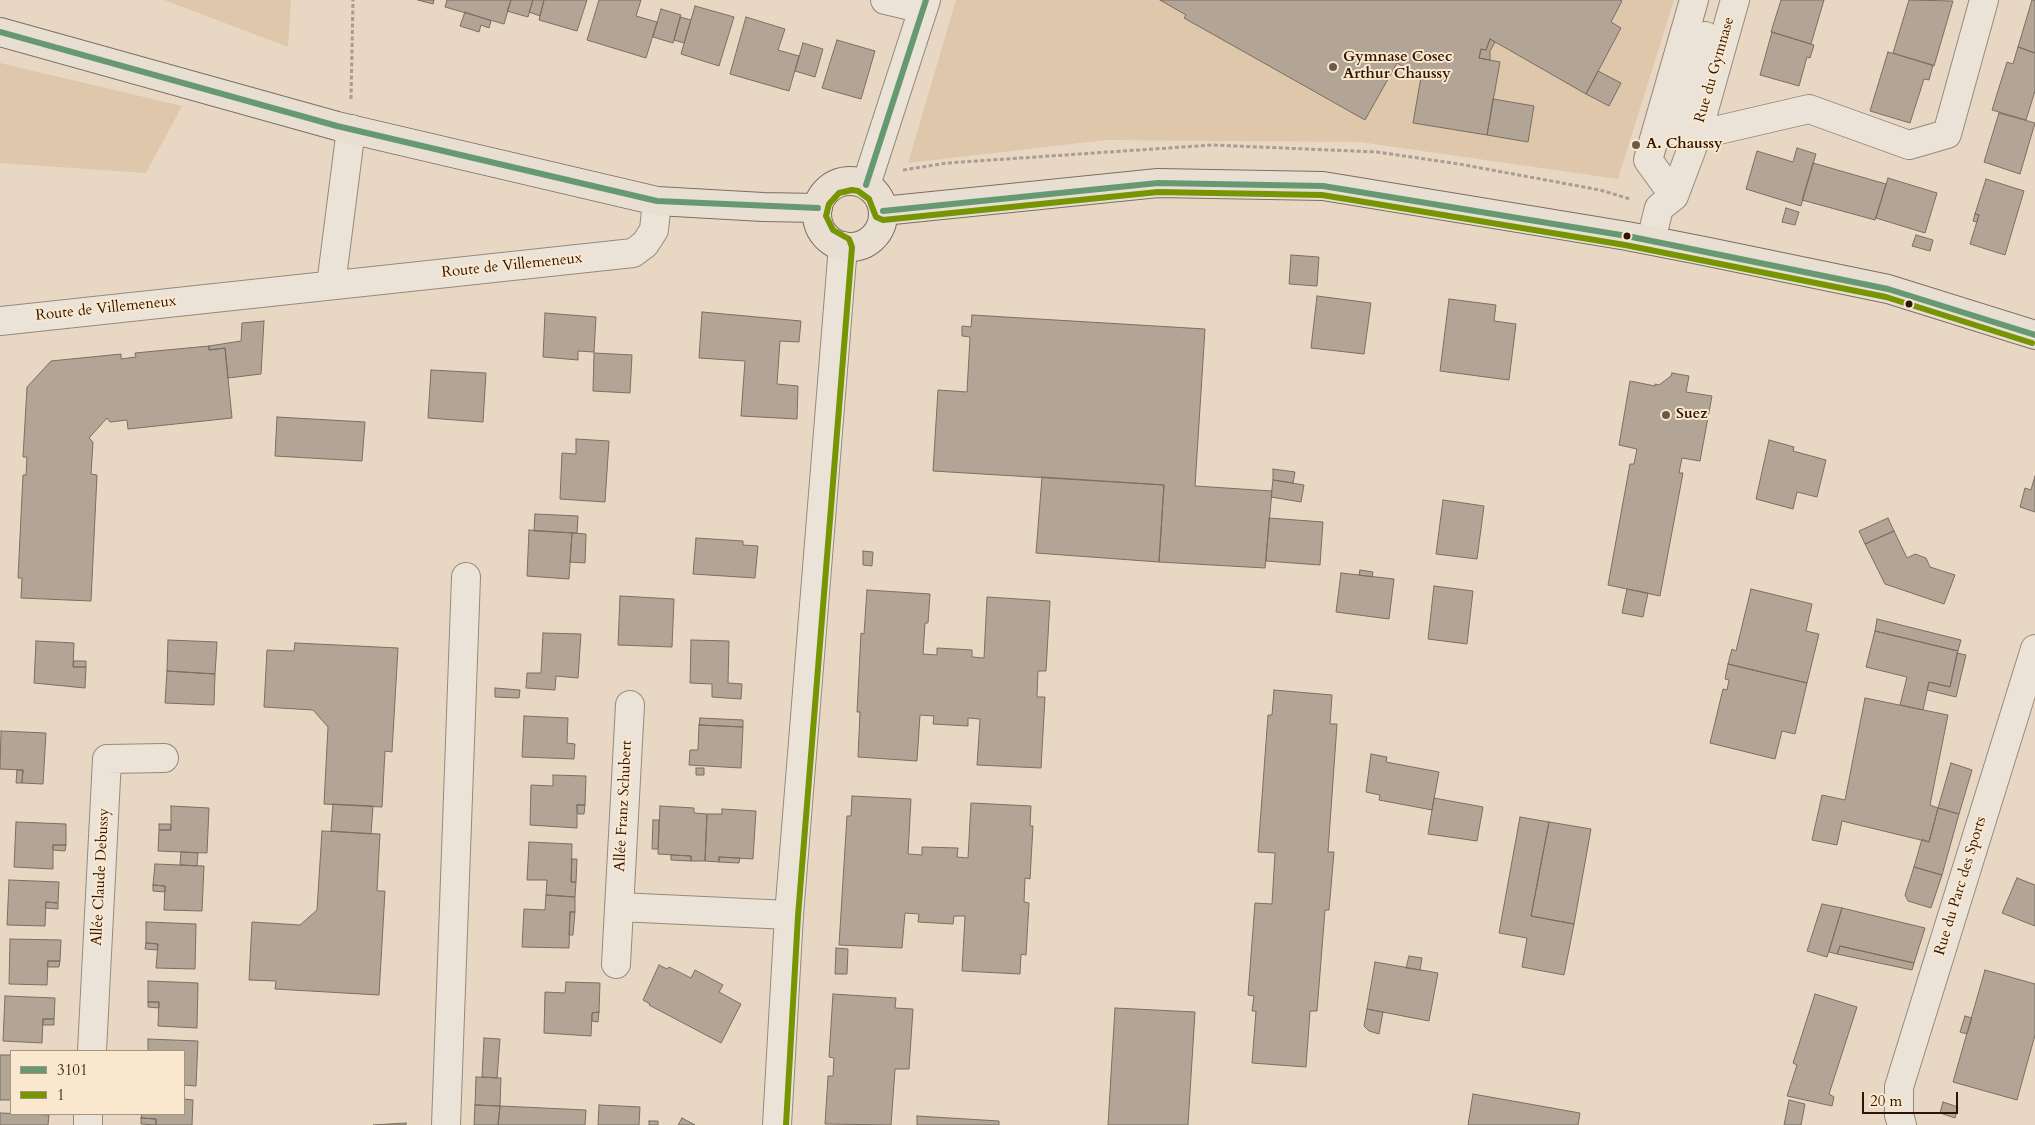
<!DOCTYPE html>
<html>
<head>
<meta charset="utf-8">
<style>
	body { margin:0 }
	#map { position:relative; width:2035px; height:1125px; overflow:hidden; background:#e8d8c3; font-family:Cardo,serif }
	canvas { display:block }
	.legend { position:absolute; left:10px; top:1050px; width:175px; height:65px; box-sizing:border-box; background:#fae8ce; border:1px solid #a9937e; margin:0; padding:6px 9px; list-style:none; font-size:15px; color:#2f1305 }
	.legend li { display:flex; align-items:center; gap:10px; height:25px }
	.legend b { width:25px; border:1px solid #a9937e }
	.scale { position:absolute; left:1862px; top:1092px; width:96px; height:22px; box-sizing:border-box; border:2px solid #2f1305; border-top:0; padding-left:6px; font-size:15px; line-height:18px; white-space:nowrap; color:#2f1305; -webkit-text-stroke:4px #fae8ce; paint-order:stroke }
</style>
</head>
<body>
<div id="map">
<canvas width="2035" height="1125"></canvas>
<ul class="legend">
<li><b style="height:6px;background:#669972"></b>3101</li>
<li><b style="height:6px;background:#779502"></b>1</li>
</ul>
<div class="scale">20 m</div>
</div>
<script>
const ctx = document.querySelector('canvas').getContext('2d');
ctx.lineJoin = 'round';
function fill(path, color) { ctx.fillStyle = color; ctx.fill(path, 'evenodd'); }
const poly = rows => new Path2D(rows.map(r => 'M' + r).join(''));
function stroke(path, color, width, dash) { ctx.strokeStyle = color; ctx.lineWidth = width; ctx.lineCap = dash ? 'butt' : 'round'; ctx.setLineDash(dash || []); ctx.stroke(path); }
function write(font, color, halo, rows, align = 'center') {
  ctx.font = font + ' Cardo,serif'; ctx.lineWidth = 4; ctx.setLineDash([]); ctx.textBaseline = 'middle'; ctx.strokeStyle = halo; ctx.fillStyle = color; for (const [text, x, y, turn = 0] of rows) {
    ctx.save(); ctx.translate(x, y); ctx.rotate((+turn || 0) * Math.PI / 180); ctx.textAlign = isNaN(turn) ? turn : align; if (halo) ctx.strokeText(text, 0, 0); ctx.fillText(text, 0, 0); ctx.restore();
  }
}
const green = poly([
	[164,0,291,0,288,47],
	[956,0,1674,0,1618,179,1360,142,1106,140,908,163],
	[0,63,182,106,146,173,0,163]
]);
const building = poly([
	[418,0,434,0,433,4,418,0],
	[447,0,511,0,504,24,445,7,447,0],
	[511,0,533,0,528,17,507,11,511,0],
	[533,0,544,0,540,16,529,12,533,0],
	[544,0,587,0,577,31,539,20,544,0],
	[599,0,641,0,636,16,657,22,646,58,587,40,599,0],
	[1160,0,1620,0,1622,1,1611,22,1621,28,1586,94,1490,39,1486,50,1481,49,1479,58,1500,62,1487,135,1413,123,1421,77,1397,63,1365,120,1184,18,1186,15,1160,0],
	[1781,0,1824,0,1811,44,1771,32,1781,0],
	[1909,0,1953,1,1934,66,1893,53,1909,0],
	[2032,0,2035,0,2035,53,2018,47,2032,0],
	[695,6,734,17,719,66,681,54,695,6],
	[661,9,681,15,673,43,653,37,661,9],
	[465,12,491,21,489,28,481,25,479,32,460,26,465,12],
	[680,17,691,20,684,43,674,40,680,17],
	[746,17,785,29,778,50,799,56,789,91,730,74,746,17],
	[1772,32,1814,45,1810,58,1807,57,1799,86,1760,75,1772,32],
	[1490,39,1495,42,1490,51,1490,60,1479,58,1481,49,1486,50,1490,39],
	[837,40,875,51,861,99,822,88,837,40],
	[803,43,823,49,815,77,795,71,803,43],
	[2018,47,2035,53,2035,91,2026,120,1992,110,2007,62,2013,64,2018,47],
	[1888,52,1933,65,1929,80,1924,79,1910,123,1870,111,1888,52],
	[1598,71,1621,83,1609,106,1586,94,1598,71],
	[1493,99,1534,106,1528,142,1487,135,1493,99],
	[1999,113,2035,123,2020,174,1984,162,1999,113],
	[1797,148,1816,154,1801,206,1746,189,1757,151,1793,162,1797,148],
	[1813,163,1886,184,1875,220,1802,200,1813,163],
	[1888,178,1937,193,1925,233,1876,218,1888,178],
	[1986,179,2024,191,2005,255,1970,244,1979,215,1975,214,1986,179],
	[1786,208,1799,212,1795,225,1782,222,1786,208],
	[1975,214,1979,215,1977,222,1973,221,1975,214],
	[1916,235,1933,240,1930,251,1912,246,1916,235],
	[1291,255,1319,257,1317,286,1289,284,1291,255],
	[1317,296,1371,303,1364,354,1311,348,1317,296],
	[1449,299,1496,305,1494,321,1516,324,1509,380,1440,371,1449,299],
	[702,312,801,321,799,342,780,341,777,384,798,386,797,419,741,416,745,361,699,358,702,312],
	[545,313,596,317,594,352,578,351,578,360,543,357,545,313],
	[972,315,1205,329,1195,486,1272,491,1265,568,1159,562,1164,485,933,471,938,390,967,392,970,337,962,336,962,326,971,327,972,315],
	[264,321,261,374,228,378,225,348,209,350,209,346,241,341,242,323,264,321],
	[209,346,209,350,225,348,232,418,128,429,127,420,110,422,107,418,89,438,93,442,91,474,97,475,91,601,21,598,22,578,18,578,23,475,26,475,27,457,23,457,27,387,51,361,121,354,121,359,136,357,135,353,209,346],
	[594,353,632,355,630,393,593,391,594,353],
	[431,370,486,373,483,422,428,418,431,370],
	[1672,373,1689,376,1686,392,1712,396,1700,461,1682,458,1679,473,1683,473,1660,596,1608,585,1630,464,1634,464,1637,449,1619,445,1630,381,1655,386,1655,384,1659,385,1671,376,1672,373],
	[277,417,365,422,362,461,275,456,277,417],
	[576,439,609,441,605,502,560,499,562,453,576,454,576,439],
	[1769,440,1794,447,1793,451,1826,460,1817,497,1797,492,1793,509,1756,499,1769,440],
	[1273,469,1295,472,1293,483,1273,480,1273,469],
	[2035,476,2035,512,2020,507,2025,488,2031,490,2035,476],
	[1042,477,1164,485,1159,562,1036,553,1042,477],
	[1273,480,1304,485,1301,502,1271,497,1273,480],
	[1443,500,1484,506,1477,559,1436,554,1443,500],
	[535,514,578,516,577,533,534,531,535,514],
	[1269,518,1323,522,1320,565,1266,561,1269,518],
	[1888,518,1894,531,1865,544,1859,531,1888,518],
	[529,530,572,533,569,579,527,576,529,530],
	[1894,531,1907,558,1915,554,1926,558,1930,567,1955,575,1944,604,1885,584,1865,544,1894,531],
	[572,533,586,534,585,563,570,562,572,533],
	[696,538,743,541,743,545,758,546,755,578,693,574,696,538],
	[863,551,873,552,872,566,863,565,863,551],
	[1360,570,1373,572,1372,577,1359,575,1360,570],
	[1341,573,1394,579,1389,619,1336,612,1341,573],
	[1434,586,1473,591,1467,644,1428,639,1434,586],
	[1627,589,1648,593,1643,617,1622,613,1627,589],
	[1751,589,1812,604,1806,631,1819,634,1807,683,1728,664,1732,649,1736,651,1751,589],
	[867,590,930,594,928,623,925,623,923,654,937,655,937,648,972,650,972,657,984,658,987,597,1050,601,1046,671,1038,671,1037,697,1045,697,1041,768,977,765,980,719,968,718,968,726,933,724,934,716,920,715,917,761,858,757,860,712,857,712,861,633,864,634,867,590],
	[620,596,674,599,672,647,618,645,620,596],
	[1877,619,1961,640,1958,651,1875,631,1877,619],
	[1875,631,1958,651,1950,687,1929,682,1923,710,1900,705,1907,677,1866,667,1875,631],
	[543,633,581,634,578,678,556,676,555,690,526,688,527,673,541,673,543,633],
	[168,640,217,642,215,674,167,671,168,640],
	[691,640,729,641,728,683,742,684,741,699,712,697,712,684,690,683,691,640],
	[36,641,74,643,73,667,86,667,85,688,34,683,36,641],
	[295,643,398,648,392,752,385,751,382,807,324,804,328,727,313,710,264,707,267,650,294,651,295,643],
	[1957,653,1966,655,1956,697,1927,690,1929,682,1950,687,1957,653],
	[74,661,86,661,86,667,73,667,74,661],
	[1728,664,1807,683,1795,734,1782,731,1775,759,1710,743,1723,689,1727,690,1729,680,1725,679,1728,664],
	[167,671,215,674,214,705,165,703,167,671],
	[495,688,520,690,519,698,495,697,495,688],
	[1274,690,1332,695,1330,724,1337,724,1328,852,1334,852,1329,910,1325,910,1317,1011,1310,1011,1306,1067,1252,1063,1256,1011,1252,1011,1254,996,1248,995,1255,903,1272,904,1275,853,1258,852,1268,715,1272,715,1274,690],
	[1865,698,1948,715,1930,805,1938,808,1929,842,1842,821,1837,845,1812,840,1822,795,1845,800,1865,698],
	[524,716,568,718,567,743,575,744,574,759,522,757,524,716],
	[700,718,743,720,743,727,699,725,700,718],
	[699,725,743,727,741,768,689,765,690,750,698,750,699,725],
	[1,731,46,733,43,784,22,783,23,770,0,769,1,731],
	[1371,754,1387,757,1386,762,1439,772,1432,810,1379,800,1380,795,1366,792,1371,754],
	[1951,763,1972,770,1959,814,1938,808,1951,763],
	[696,768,704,768,704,775,696,775,696,768],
	[17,770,23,770,22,783,16,783,17,770],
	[553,775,586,776,585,805,577,805,577,828,530,825,531,785,553,786,553,775],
	[852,796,911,799,908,854,922,855,922,847,958,848,957,857,968,858,971,803,1031,806,1030,826,1033,826,1030,879,1025,878,1024,902,1029,903,1026,955,1021,954,1020,974,962,971,965,916,954,916,953,924,918,922,919,914,905,913,902,948,839,945,847,816,851,816,852,796],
	[1434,798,1483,807,1477,841,1428,834,1434,798],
	[333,804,373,806,371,834,331,831,333,804],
	[577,805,585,805,584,814,578,814,577,805],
	[171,806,209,808,207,853,158,851,159,830,171,830,171,806],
	[660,806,694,808,694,813,707,814,705,861,691,861,691,856,658,854,660,806],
	[1938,808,1959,814,1942,875,1914,867,1922,839,1929,842,1938,808],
	[722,809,756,811,753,859,719,857,719,862,705,861,707,814,722,814,722,809],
	[1520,817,1549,822,1531,916,1574,924,1564,975,1522,967,1527,938,1499,933,1520,817],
	[653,820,659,820,658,849,652,849,653,820],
	[16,822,66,824,66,845,53,845,53,869,14,867,16,822],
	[1549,822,1591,829,1574,924,1531,916,1549,822],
	[159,824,170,824,171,830,159,830,159,824],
	[322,831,380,834,377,891,385,891,379,995,275,989,276,981,249,980,252,922,300,925,317,910,322,831],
	[529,842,572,844,571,882,576,882,575,897,546,895,547,880,527,880,529,842],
	[53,845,66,845,65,851,53,850,53,845],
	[181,852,198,853,197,866,180,865,181,852],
	[671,855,691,856,691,861,671,860,671,855],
	[719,857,740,858,739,863,719,862,719,857],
	[572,859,577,859,576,882,571,882,572,859],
	[155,864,204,866,202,911,164,910,165,886,153,885,155,864],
	[1914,867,1942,875,1931,908,1908,901,1905,895,1914,867],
	[2017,878,2035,885,2035,926,2002,913,2017,878],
	[9,880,59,882,58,903,46,902,45,926,7,925,9,880],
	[153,885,165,886,165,892,153,891,153,885],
	[546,895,575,897,575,912,570,912,569,948,522,947,524,909,545,910,546,895],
	[46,902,58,903,58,909,45,908,46,902],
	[1822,904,1842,908,1827,957,1807,951,1822,904],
	[1842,908,1925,928,1914,963,1840,946,1837,954,1829,952,1842,908],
	[570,912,575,912,573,935,569,935,570,912],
	[146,922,196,924,195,969,156,968,158,944,146,943,146,922],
	[10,939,61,940,60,961,48,961,47,985,9,984,10,939],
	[146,943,158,944,157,950,145,949,146,943],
	[1840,946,1914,963,1912,970,1837,954,1840,946],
	[836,948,848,949,847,974,835,974,836,948],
	[1409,956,1422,958,1420,970,1406,968,1409,956],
	[48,961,60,961,59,967,47,967,48,961],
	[1375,962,1438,973,1429,1021,1367,1009,1375,962],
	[659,965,667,969,669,967,691,978,695,970,723,985,719,992,741,1004,721,1043,649,1005,650,1004,643,1000,659,965],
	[1985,970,2035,984,2035,1035,2017,1100,1953,1082,1985,970],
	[148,981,198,983,197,1028,158,1026,159,1002,148,1002,148,981],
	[566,982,600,983,599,1012,592,1013,591,1036,544,1033,545,992,565,993,566,982],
	[833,994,896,998,895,1008,913,1009,909,1069,895,1069,891,1125,825,1124,828,1076,833,1076,834,1058,829,1057,833,994],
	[1815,994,1857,1007,1829,1094,1834,1097,1832,1106,1787,1096,1797,1065,1793,1063,1815,994],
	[5,996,55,998,54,1019,43,1019,42,1043,3,1041,5,996],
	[148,1002,159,1002,159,1008,148,1007,148,1002],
	[1115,1008,1195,1012,1188,1125,1108,1125,1115,1008],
	[1367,1009,1383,1012,1379,1034,1369,1031,1364,1026,1367,1009],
	[599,1012,598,1022,592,1021,592,1013,599,1012],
	[1965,1016,1972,1018,1967,1034,1960,1032,1965,1016],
	[43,1019,54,1019,54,1025,43,1025,43,1019],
	[484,1038,500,1039,497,1078,482,1077,484,1038],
	[148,1039,198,1041,196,1086,184,1085,184,1051,148,1051,148,1039],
	[0,1055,11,1055,11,1100,0,1100,0,1055],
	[476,1077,501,1078,500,1106,475,1105,476,1077],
	[1473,1094,1580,1113,1578,1125,1468,1125,1473,1094],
	[184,1099,193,1100,192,1125,156,1125,156,1119,141,1118,142,1114,184,1114,184,1099],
	[1789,1100,1805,1104,1801,1125,1784,1125,1789,1100],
	[1943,1102,1958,1107,1955,1118,1940,1113,1943,1102],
	[475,1105,500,1106,498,1125,474,1125,475,1105],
	[599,1105,640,1107,639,1125,598,1125,599,1105],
	[500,1106,586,1110,585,1125,498,1125,500,1106],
	[0,1113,49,1115,48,1125,0,1125,0,1113],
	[917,1116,999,1121,999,1125,917,1125,917,1116],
	[141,1118,156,1119,156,1125,141,1124,141,1118],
	[682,1118,695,1125,678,1125,682,1118],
	[649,1121,658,1121,658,1125,649,1125,649,1121],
	[406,1123,406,1125,373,1125,406,1123]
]);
const path = poly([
	[351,99,353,0],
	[903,170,947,163,1212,145,1377,152,1459,164,1600,190,1630,199]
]);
const minor = poly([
	[885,0,923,9],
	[1676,131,1705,36],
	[1697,135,1809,109,1909,145,1947,134,1984,0],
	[866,185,926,0],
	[1674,196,1648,160,1694,0],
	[1651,240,1659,208,1674,196,1697,135,1735,0],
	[331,285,351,129],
	[0,321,633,253,645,244,654,230,657,201],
	[619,907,789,915],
	[616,964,630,705],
	[92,1051,107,759,164,758],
	[88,1125,88,1114],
	[446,1125,466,577],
	[777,1125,789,915,843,246],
	[1902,1125,1899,1115,1899,1087,2035,649]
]);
const major = poly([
	[0,32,337,126,657,201,763,207,818,208],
	'817 214a33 33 0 1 1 66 0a33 33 0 1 1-66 0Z',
	[883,211,1158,183,1323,186,1627,236,1704,251,1888,289,2035,335]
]);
const bus1 = poly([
	[0,32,337,126,657,201,818,208],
	[866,185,926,0],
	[883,211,1158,183,1323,186,1627,236,1888,289,2035,335]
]);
const bus2 = poly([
	[786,1125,798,916,852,247,849,239,833,230,826,216,829,204,839,193,852,190,858,191,869,199,876,217,883,220,1158,192,1322,195,1625,245,1886,297,2032,343]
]);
const markers = [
	[1333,67,5,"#705848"],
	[1636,145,5,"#705848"],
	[1627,236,4.5,"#2f1305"],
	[1909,304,4.5,"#2f1305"],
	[1666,415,5,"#705848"]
];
const poiNames = [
	["Gymnase Cosec",1343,58],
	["Arthur Chaussy",1343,75],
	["A. Chaussy",1646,145],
	["Suez",1676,415]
];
const streetNames = [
	["Rue du Gymnase",1715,70,-74],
	["Route de Villemeneux",512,266,-6],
	["Route de Villemeneux",106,309,-6],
	["Allée Franz Schubert",624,806,-87],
	["Allée Claude Debussy",101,877,-87],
	["Rue du Parc des Sports",1961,886,-73]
];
fill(green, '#dec7aa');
fill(building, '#b2a596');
stroke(building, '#7b6e62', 1);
stroke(minor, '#95897c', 30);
stroke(major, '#7b6e62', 30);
stroke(path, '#a79d94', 3, [4, 2.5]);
stroke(minor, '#ebe3d8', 28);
stroke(major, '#e8dfd2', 28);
stroke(bus1, '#669972', 6);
stroke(bus2, '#779502', 6);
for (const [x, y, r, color] of markers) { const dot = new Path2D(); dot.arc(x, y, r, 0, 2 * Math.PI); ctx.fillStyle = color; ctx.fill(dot); stroke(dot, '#fae8ce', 2); }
write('bold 15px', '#2f1305', '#fae8ce', poiNames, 'left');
write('15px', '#2f1305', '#fae8ce', streetNames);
</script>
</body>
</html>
